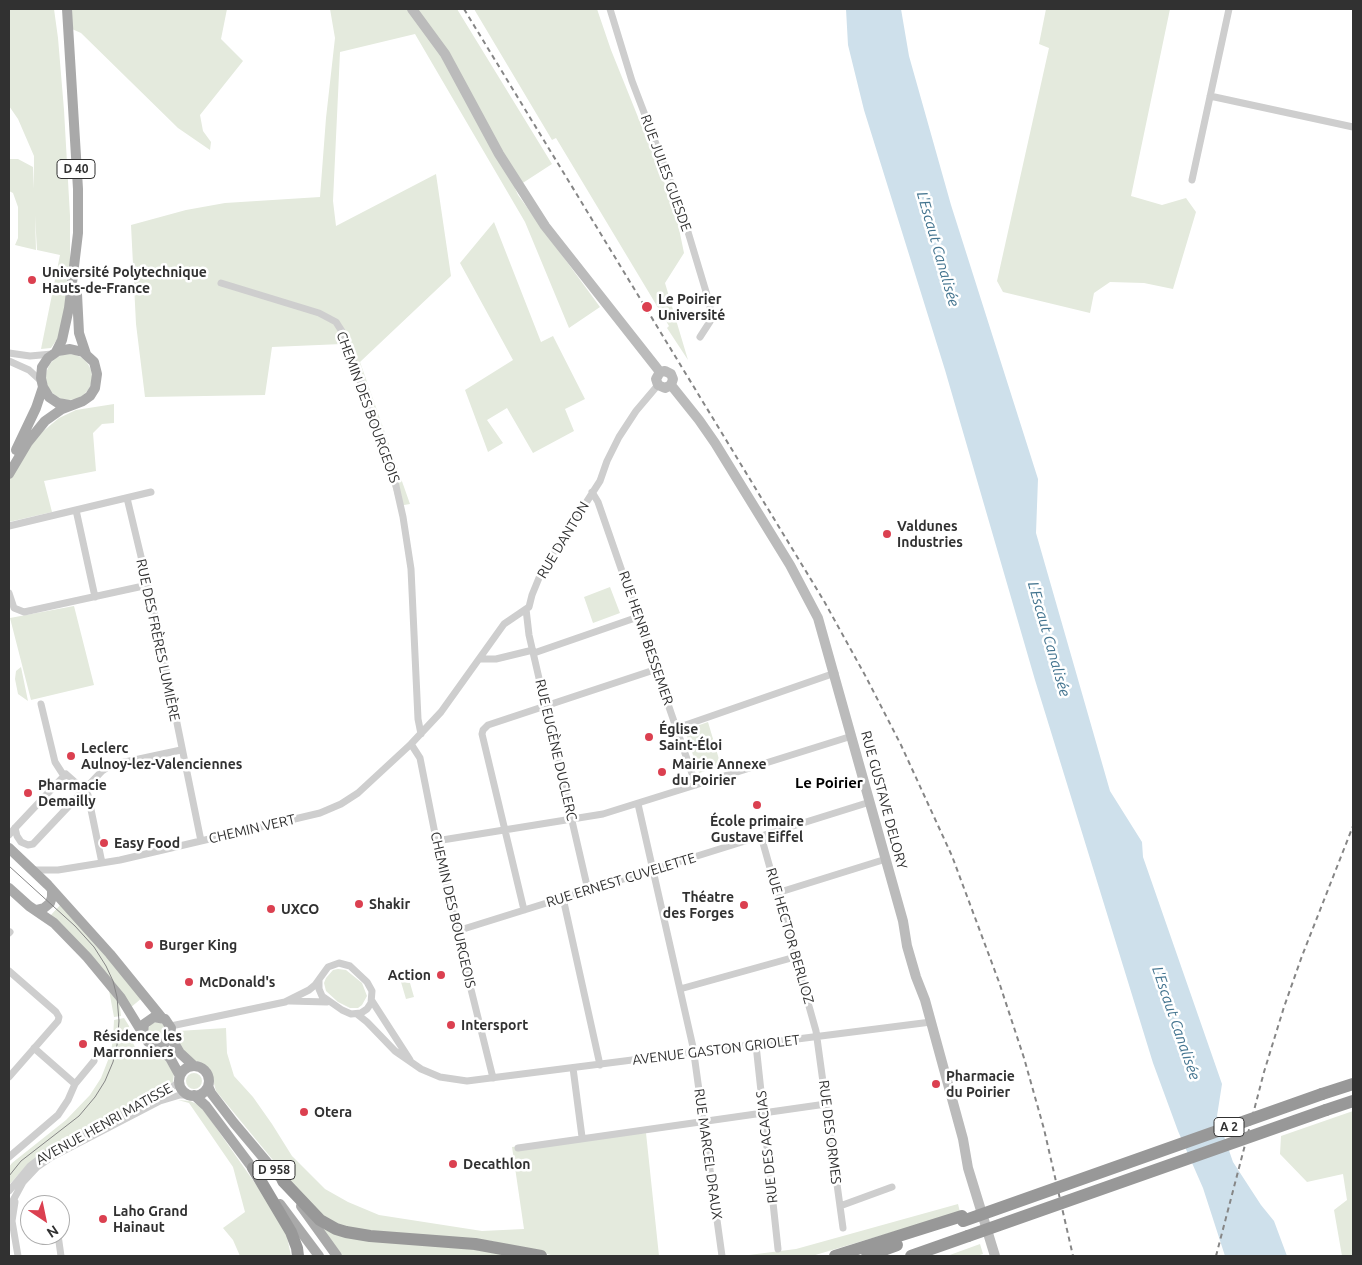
<!DOCTYPE html>
<html>
<head>
<meta charset="utf-8">
<style>
	body { margin:0 }
	#map { position:relative; width:1362px; height:1265px; overflow:hidden; background:#fff; font-family:Ubuntu,sans-serif }
	canvas { display:block }
	.frame { position:absolute; inset:0; border:10px solid #313131; pointer-events:none }
	.north { position:absolute; left:20px; top:1195px; width:50px; height:50px; box-sizing:border-box; background:#fff; border:1px solid #adadad; border-radius:50%; rotate:146deg; font-size:14px; font-weight:700; line-height:20px; text-align:center; color:#313131 }
	.north::after { content:''; display:block; margin:auto; width:18px; height:22px; background:#db4050; clip-path:polygon(50% 0,100% 100%,50% 72%,0 100%) }
</style>
</head>
<body>
<div id="map">
<canvas width="1362" height="1265"></canvas>
<div class="frame"></div>
<div class="north">N</div>
</div>
<script>
const ctx = document.querySelector('canvas').getContext('2d');
ctx.lineJoin = 'round';
function fill(path, color) { ctx.fillStyle = color; ctx.fill(path, 'evenodd'); }
const poly = rows => new Path2D(rows.map(r => 'M' + r).join(''));
function stroke(path, color, width, dash) { ctx.strokeStyle = color; ctx.lineWidth = width; ctx.lineCap = dash ? 'butt' : 'round'; ctx.setLineDash(dash || []); ctx.stroke(path); }
function write(font, color, halo, rows, align = 'center') {
  ctx.font = font + ' Ubuntu,sans-serif'; ctx.lineWidth = 5; ctx.setLineDash([]); ctx.textBaseline = 'middle'; ctx.strokeStyle = halo; ctx.fillStyle = color; for (const [text, x, y, turn = 0] of rows) {
    ctx.save(); ctx.translate(x, y); ctx.rotate((+turn || 0) * Math.PI / 180); ctx.textAlign = isNaN(turn) ? turn : align; if (halo) ctx.strokeText(text, 0, 0); ctx.fillText(text, 0, 0); ctx.restore();
  }
}
const green = poly([
	[9,9,54,9,58,38,64,110,70,216,70,264,67,300,58,338,51,348,41,349,60,255,37,250,35,215,36,250,15,245,18,238,18,207,13,193,9,191,9,159,18,159,33,167,34,189,34,156,18,119,9,106],
	[71,9,227,9,221,39,243,61,200,115,203,131,211,142,210,150,178,128,81,33,72,29],
	[330,9,457,9,552,164,515,188,518,195,600,307,569,328,525,222,415,34,340,52,333,201,336,226,436,174,451,276,360,362,410,504,398,506,382,449,342,344,272,347,265,395,145,397,136,324,131,225,186,210,225,203,320,197,326,118,335,38],
	[474,9,597,9,611,50,675,209,684,253,665,283,688,360,667,328,669,326,556,138,552,140],
	[1046,9,1170,9,1131,196,1162,205,1186,198,1196,212,1173,289,1144,283,1110,282,1094,293,1090,313,1003,292,997,281,1049,48,1039,44],
	[494,222,541,342,553,336,585,399,565,409,574,431,533,453,507,408,487,420,503,443,488,452,465,390,513,360,460,263],
	'46 377a23 23 0 1 1 46 0a23 23 0 1 1-46 0Z',
	[114,404,114,423,102,424,93,433,96,471,44,481,52,512,9,522,9,480,22,456,41,433,59,418,76,410],
	[610,587,620,613,593,623,584,597],
	[74,606,94,685,31,700,10,618],
	[21,667,28,701,18,694,15,679,16,671],
	[708,722,721,766,699,773,686,734,688,729],
	[61,904,142,998,130,1008,50,916],
	[338,969,346,970,362,983,367,996,362,1005,358,1008,350,1008,338,1002,326,991,324,983,326,978,333,970],
	[401,982,410,983,414,997,406,999],
	[108,985,119,999,121,1016,114,1017],
	[124,1018,129,1026,131,1039,136,1049,140,1053,152,1058,164,1058,174,1074,173,1082,162,1090,61,1142,27,1165,9,1185,9,1167,12,1163,66,1120,90,1095,101,1078,110,1055,113,1040,114,1020],
	'148 1031a9 9 0 1 1 18 0a9 9 0 1 1-18 0Z',
	[226,1028,227,1053,234,1076,253,1097,272,1124,292,1156,325,1189,348,1202,379,1215,482,1231,524,1229,512,1147,646,1133,659,1256,555,1256,492,1241,354,1230,335,1224,318,1213,305,1199,216,1091,210,1069,200,1062,190,1060,176,1038,176,1034,178,1031],
	'186 1081a8 8 0 1 1 16 0a8 8 0 1 1-16 0Z',
	[178,1100,190,1101,199,1105,210,1119,271,1206,286,1232,291,1256,240,1256,233,1240,223,1228,245,1212,233,1167,189,1103],
	[1353,1111,1353,1256,1342,1256,1334,1210,1347,1200,1343,1174,1307,1182,1280,1154,1281,1136],
	[958,1204,960,1212,812,1256,741,1256,796,1249],
	[319,1225,400,1241,529,1256,343,1256],
	[980,1244,983,1254,976,1256,947,1256]
]);
const water = poly([
	[846,9,901,9,909,56,951,205,1038,479,1036,533,1110,791,1142,842,1143,857,1222,1084,1217,1116,1233,1162,1261,1205,1274,1221,1287,1256,1225,1256,1203,1188,1178,1131,1153,1063,1035,680,945,370,864,110,848,45]
]);
const street = poly([
	[610,9,632,81,682,212,710,305,711,320,700,337],
	[1210,96,1353,127],
	[1192,180,1229,9],
	[221,283,319,313,336,322,343,333,386,452,396,486,403,517,411,569,418,719,421,734],
	[9,353,30,356,52,354],
	[9,361,29,370,41,381],
	[592,492,598,502,696,785],
	[127,498,155,615,201,841],
	[76,510,95,597],
	[9,526,151,492],
	[9,593,14,608,24,612,148,585],
	[526,609,529,635,588,890],
	[534,653,638,617],
	[480,659,496,659,533,650],
	[41,704,55,762,64,776],
	[677,728,835,673],
	[411,744,420,758,440,859,455,919,459,941,493,1078],
	[638,804,693,1047,722,1256],
	[9,835,15,828,64,776,66,774,84,790,33,844,28,845,21,842,17,836,15,828],
	[761,836,816,1031,843,1228],
	[436,841,603,814,852,736],
	[102,863,88,795,84,790,102,771,111,765,181,750],
	[33,870,58,870,120,860,320,813,341,804,358,793,411,744,441,712,504,624,529,607,532,595,541,573,600,481,607,461,619,437,636,411,658,385],
	[777,893,886,859],
	[563,898,600,1065],
	[524,910,482,734,483,730,488,725,657,669],
	[457,931,870,802],
	[9,933,10,932],
	[9,971,56,1012,59,1017,58,1021,9,1077],
	[680,989,795,957],
	[290,1001,327,1002],
	[372,1001,410,1060],
	[357,1014,367,1022,395,1051,421,1069,440,1077,467,1081,931,1022],
	[171,1026,285,1002,309,990,315,985,328,967,339,963,350,966,367,982,372,991,371,1003,367,1009,361,1013,351,1014,342,1010,322,996,319,989,319,980],
	[756,1045,778,1249],
	[573,1068,582,1137],
	[75,1084,94,1061],
	[518,1148,826,1104],
	[9,1157,58,1115,68,1100,75,1084,34,1048],
	[9,1191,30,1166,48,1152,167,1091,180,1081],
	[15,1202,12,1221,18,1256],
	[840,1206,892,1187],
	[9,1208,23,1182,37,1167,50,1158,160,1101,180,1095,190,1095],
	[58,1235,61,1256]
]);
const secondary = poly([
	[412,9,445,54,499,154,545,226,660,372],
	[660,372,656,379,658,385,665,388,671,385],
	[660,372,665,371,671,374,673,379,671,385],
	[671,385,699,420,715,443,790,565,818,618,903,921,907,946,916,977,925,1000,963,1139,968,1168,995,1256]
]);
const primary = poly([
	[77,294,79,333,86,354],
	[56,352,62,340,69,308,78,233,78,189,67,9],
	[16,450,36,408,43,387],
	[9,474,28,442,45,421,62,409,83,401,90,396,95,388,97,374,94,362,83,352,70,349,58,351,48,358,42,367,41,378,43,387,49,397,58,403,69,405],
	[9,848,48,885,110,954,162,1018],
	[9,888,29,906,54,923,87,957,121,998,148,1042,156,1045,165,1043,170,1036,171,1028,165,1019,154,1017,144,1024,143,1034],
	[36,910,44,908,50,903,52,897,52,890],
	[170,1036,180,1053,194,1066],
	[156,1045,170,1058,180,1076],
	'179 1081a15 15 0 1 1 30 0a15 15 0 1 1-30 0Z',
	[208,1086,211,1093,234,1123,287,1186],
	[194,1095,206,1106,257,1174],
	[280,1204,319,1256],
	[301,1206,337,1256]
]);
const highway = poly([
	[1322,1094,1353,1084],
	[1326,1110,1353,1101],
	[253,1168,291,1232,297,1248,298,1256],
	[283,1181,320,1220,336,1229,346,1232,370,1236,475,1244,541,1256],
	[835,1256,962,1216],
	[867,1256,897,1245],
	[911,1256,968,1236]
]);
const tram = poly([
	[9,866,75,926,94,947,106,966,113,981,117,997,119,1021,117,1045,113,1062,105,1081,95,1097,79,1116,21,1161,9,1176]
]);
const rail = poly([
	[464,9,824,601,866,677,901,745,952,856,999,982,1024,1058,1044,1129,1073,1256],
	[1216,1256,1264,1072,1284,1007,1302,956,1353,826]
]);
const highwayBridge = poly([
	[963,1221,1322,1094],
	[968,1236,1326,1110]
]);
const markers = [
	[32,280,5,"#db4050"],
	[647,307,6,"#db4050"],
	[887,534,5,"#db4050"],
	[649,737,5,"#db4050"],
	[71,756,5,"#db4050"],
	[662,772,5,"#db4050"],
	[28,793,5,"#db4050"],
	[757,805,5,"#db4050"],
	[104,843,5,"#db4050"],
	[359,904,5,"#db4050"],
	[744,905,5,"#db4050"],
	[271,909,5,"#db4050"],
	[149,945,5,"#db4050"],
	[441,975,5,"#db4050"],
	[189,982,5,"#db4050"],
	[451,1025,5,"#db4050"],
	[83,1044,5,"#db4050"],
	[936,1084,5,"#db4050"],
	[304,1112,5,"#db4050"],
	[453,1164,5,"#db4050"],
	[103,1219,5,"#db4050"]
];
const shields = [
	[76,169,38],
	[1229,1127,30],
	[274,1170,42]
];
const shieldNames = [
	["D 40",76,169],
	["A 2",1229,1127],
	["D 958",274,1170]
];
const streetNames = [
	["RUE JULES GUESDE",666,173,70],
	["CHEMIN DES BOURGEOIS",368,407,70],
	["RUE DANTON",563,540,-59],
	["RUE HENRI BESSEMER",646,638,71],
	["RUE DES FRÈRES LUMIÈRE",158,640,78],
	["RUE EUGÈNE DUCLERC",556,750,77],
	["RUE GUSTAVE DELORY",884,800,75],
	["CHEMIN VERT",252,829,-13],
	["RUE ERNEST CUVELETTE",621,880,-17],
	["CHEMIN DES BOURGEOIS",453,910,77],
	["RUE HECTOR BERLIOZ",790,936,74],
	["AVENUE GASTON GRIOLET",716,1050,-7],
	["AVENUE HENRI MATISSE",104,1124,-29],
	["RUE DES ORMES",830,1132,83],
	["RUE DES ACACIAS",767,1147,-96],
	["RUE MARCEL DRAUX",708,1154,82]
];
const poiNames = [
	["Université Polytechnique",42,272],
	["Hauts-de-France",42,288],
	["Le Poirier",658,299],
	["Université",658,315],
	["Valdunes",897,526],
	["Industries",897,542],
	["Église",659,729],
	["Saint-Éloi",659,745],
	["Leclerc",81,748],
	["Aulnoy-lez-Valenciennes",81,764],
	["Mairie Annexe",672,764],
	["du Poirier",672,780],
	["Pharmacie",38,785],
	["Demailly",38,801],
	["École primaire",757,821,"center"],
	["Gustave Eiffel",757,837,"center"],
	["Easy Food",114,843],
	["Théatre",734,897,"right"],
	["des Forges",734,913,"right"],
	["Shakir",369,904],
	["UXCO",281,909],
	["Burger King",159,945],
	["Action",431,975,"right"],
	["McDonald's",199,982],
	["Intersport",461,1025],
	["Résidence les",93,1036],
	["Marronniers",93,1052],
	["Pharmacie",946,1076],
	["du Poirier",946,1092],
	["Otera",314,1112],
	["Decathlon",463,1164],
	["Laho Grand",113,1211],
	["Hainaut",113,1227]
];
const waterNames = [
	["L'Escaut Canalisée",938,249,74],
	["L'Escaut Canalisée",1049,639,74],
	["L'Escaut Canalisée",1176,1023,71]
];
const neighbourhoodNames = [
	["Le Poirier",829,783]
];
fill(green, '#e4eadd');
fill(water, '#cee0eb');
stroke(street, '#cecece', 7);
stroke(secondary, '#bbb', 10);
stroke(primary, '#a9a9a9', 10);
stroke(highway, '#989898', 12);
stroke(tram, '#868686', 1);
stroke(rail, '#868686', 2, [5, 4]);
stroke(highwayBridge, '#989898', 12);
for (const [x, y, r, color] of markers) { const dot = new Path2D(); dot.arc(x, y, r, 0, 2 * Math.PI); ctx.fillStyle = color; ctx.fill(dot); stroke(dot, '#fff', 2); }
for (const [x, y, w] of shields) { const box = new Path2D(); box.roundRect(x - w / 2, y - 9.5, w, 19, 4); ctx.fillStyle = '#fff'; ctx.fill(box); stroke(box, '#313131', 1); }
write('bold 12px', '#313131', null, shieldNames);
write('14px', '#313131', '#fff', streetNames);
write('bold 14px', '#313131', '#fff', poiNames, 'left');
write('italic 15px', '#43748f', '#fff', waterNames);
write('bold 15px', '#000', '#fff', neighbourhoodNames);
</script>
</body>
</html>
